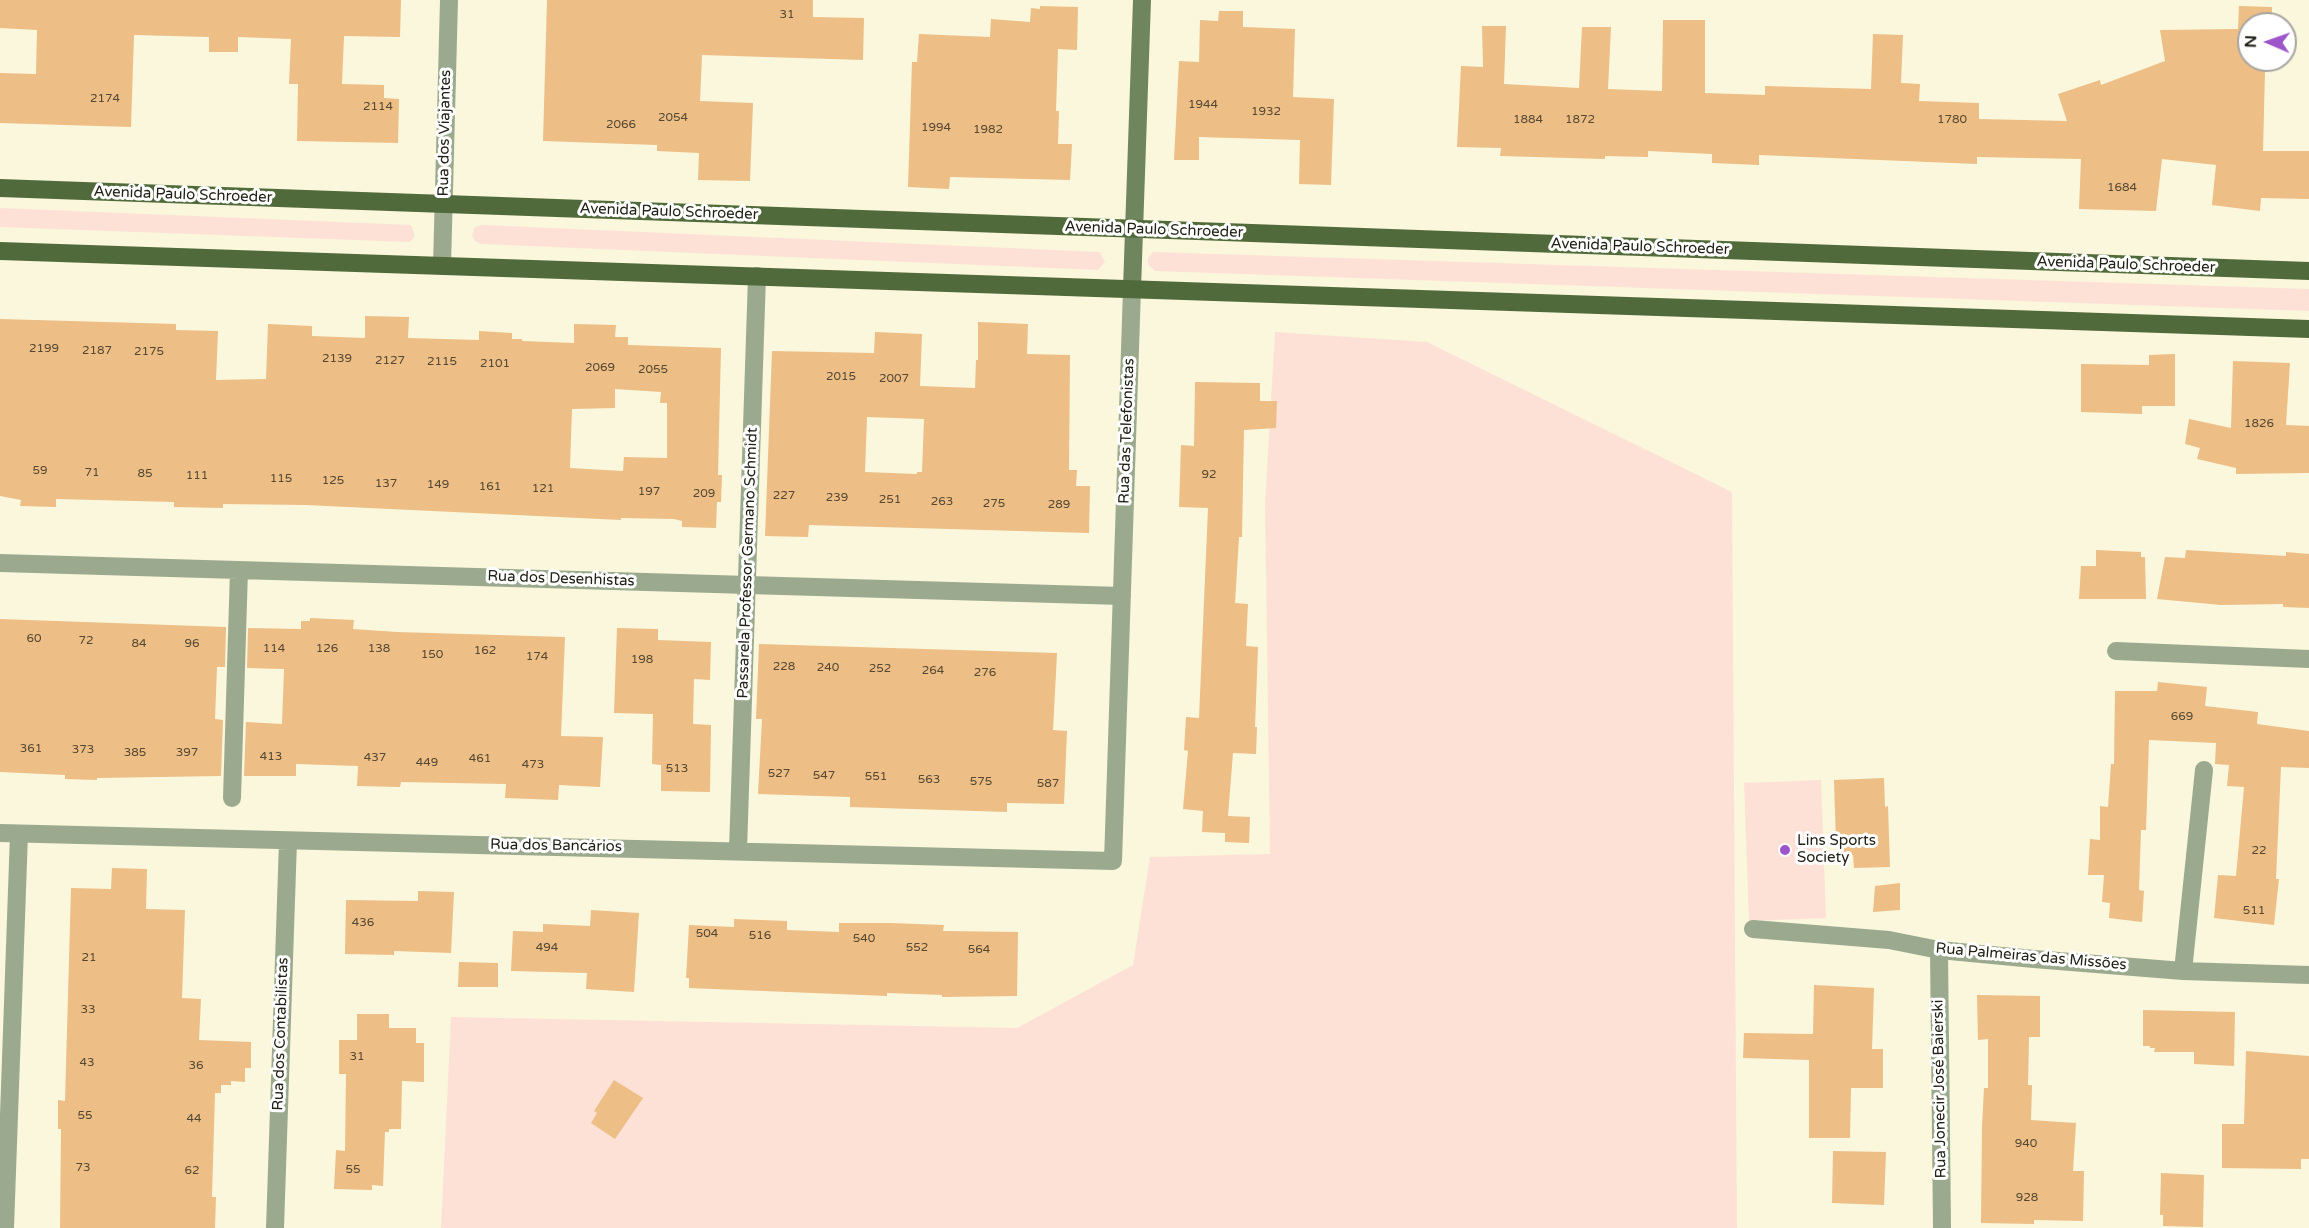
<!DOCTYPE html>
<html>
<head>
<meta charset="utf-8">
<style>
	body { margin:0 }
	#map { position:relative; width:2309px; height:1228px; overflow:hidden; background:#faf7dc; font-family:"Varela Round",sans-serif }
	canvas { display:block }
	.north { position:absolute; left:2237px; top:12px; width:60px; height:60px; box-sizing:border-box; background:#fff; border:2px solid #a7a6a2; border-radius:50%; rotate:272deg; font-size:16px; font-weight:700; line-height:24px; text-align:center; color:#222117 }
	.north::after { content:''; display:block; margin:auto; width:21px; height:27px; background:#9d56ca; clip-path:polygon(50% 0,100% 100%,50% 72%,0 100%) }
</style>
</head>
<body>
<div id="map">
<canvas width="2309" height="1228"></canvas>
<div class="north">N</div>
</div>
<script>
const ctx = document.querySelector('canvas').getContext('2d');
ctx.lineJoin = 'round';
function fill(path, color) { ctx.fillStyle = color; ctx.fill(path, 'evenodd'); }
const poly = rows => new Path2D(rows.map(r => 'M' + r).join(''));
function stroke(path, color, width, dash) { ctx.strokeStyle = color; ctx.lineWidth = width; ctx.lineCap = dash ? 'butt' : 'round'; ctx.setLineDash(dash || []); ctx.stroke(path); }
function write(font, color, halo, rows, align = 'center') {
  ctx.font = font + ' "Varela Round",sans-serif'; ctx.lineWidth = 6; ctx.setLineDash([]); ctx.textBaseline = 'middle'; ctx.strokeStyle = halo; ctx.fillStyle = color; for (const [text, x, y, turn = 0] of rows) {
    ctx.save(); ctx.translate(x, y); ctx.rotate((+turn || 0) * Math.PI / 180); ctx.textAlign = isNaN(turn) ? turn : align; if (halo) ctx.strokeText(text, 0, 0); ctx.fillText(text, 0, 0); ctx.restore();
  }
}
const green = poly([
	[0,208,411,225,415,236,410,242,0,227],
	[483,225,1100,252,1105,262,1098,270,481,244,475,241,472,235,475,227],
	[1153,252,2309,289,2309,311,1155,271,1148,264,1148,258],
	[1275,332,1427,342,1732,492,1737,1228,441,1228,451,1017,1017,1028,1133,965,1150,857,1270,854,1265,503],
	[1821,780,1826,918,1749,921,1744,783]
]);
const building = poly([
	[0,0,401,0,400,37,344,36,342,84,384,85,384,98,399,99,398,143,297,141,298,84,289,84,291,39,238,37,238,52,209,52,209,37,134,35,131,127,0,123,0,73,36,74,37,30,0,28],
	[547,0,813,0,813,17,864,18,863,60,702,55,700,101,753,103,750,181,698,180,699,153,657,151,657,145,543,141],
	[1040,6,1078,7,1077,50,1058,49,1056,111,1059,111,1058,144,1072,144,1070,180,950,177,949,189,908,187,912,62,917,62,919,34,990,37,991,19,1030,22,1031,8,1040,9],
	[2239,6,2272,7,2272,24,2249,24,2249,60,2271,60,2271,71,2265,71,2263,151,2309,151,2309,199,2261,198,2260,211,2212,205,2216,165,2162,159,2156,211,2079,209,2081,159,1977,157,1977,164,1759,155,1759,165,1712,163,1712,154,1648,151,1648,157,1605,156,1605,159,1500,156,1501,148,1457,147,1461,66,1483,67,1482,26,1506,26,1504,84,1579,88,1582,27,1611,27,1608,89,1662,91,1663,20,1705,20,1705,93,1765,95,1765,86,1871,89,1873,34,1903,35,1901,83,1920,84,1919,101,1979,103,1979,119,2067,121,2058,94,2100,80,2101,85,2165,61,2160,30,2238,29],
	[1219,11,1243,11,1243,27,1295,29,1293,97,1334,99,1331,185,1299,184,1300,140,1199,137,1199,160,1174,160,1179,61,1199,62,1200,20,1218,21],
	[365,316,409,317,408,338,479,340,479,331,512,333,512,339,522,339,522,341,574,343,574,324,616,325,615,337,628,337,628,345,721,348,718,475,722,475,721,502,717,502,716,528,682,527,682,521,674,519,621,518,621,520,306,505,223,504,223,508,174,507,174,502,56,499,56,507,20,506,21,500,0,496,0,319,176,324,176,330,218,331,216,380,266,379,268,324,312,326,312,336,365,338],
	[615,389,661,392,660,403,667,403,667,458,624,457,623,471,570,468,572,409,615,408],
	[978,322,1028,324,1027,354,1070,355,1069,470,1077,470,1076,486,1090,486,1089,533,809,525,808,537,765,536,772,351,874,353,875,332,922,334,920,386,975,388,976,360,978,360],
	[867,417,924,419,922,472,917,472,917,474,865,472],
	[2175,354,2175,406,2142,406,2142,414,2081,412,2081,364,2149,365,2149,355],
	[2233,361,2290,363,2286,425,2309,426,2309,473,2236,474,2236,468,2197,459,2200,448,2185,444,2189,419,2231,428],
	[1195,382,1260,383,1260,401,1277,401,1276,428,1244,430,1242,537,1239,537,1235,603,1248,604,1246,646,1258,647,1255,727,1257,727,1256,754,1233,753,1228,816,1250,817,1249,843,1225,842,1225,833,1202,832,1203,811,1183,809,1188,751,1184,750,1186,717,1199,718,1208,508,1179,507,1181,445,1194,446],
	[2096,550,2141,552,2141,557,2145,557,2146,599,2079,599,2081,566,2096,566],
	[2186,550,2286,556,2286,552,2309,554,2309,608,2283,607,2283,604,2221,605,2157,599,2165,557,2185,558],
	[310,618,354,620,353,629,397,632,565,637,561,736,603,737,600,787,559,785,558,800,505,798,506,784,401,782,400,787,357,786,358,766,296,764,296,776,244,776,246,722,282,724,284,669,247,668,248,628,301,629,301,621,310,621],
	[0,619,226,627,225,667,217,667,215,719,223,720,221,776,97,778,97,780,65,779,65,775,0,772],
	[617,628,658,629,658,640,711,642,710,680,694,679,693,724,711,725,710,792,661,791,661,765,652,764,653,714,614,713],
	[759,644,1057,653,1053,730,1067,731,1064,804,1007,803,1007,812,850,807,850,797,758,794,762,719,756,719],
	[2158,682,2207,687,2205,706,2258,712,2257,724,2309,731,2309,768,2281,767,2276,879,2279,879,2274,925,2214,918,2218,875,2236,876,2244,787,2227,786,2229,765,2215,764,2216,743,2149,740,2146,830,2141,830,2139,890,2144,891,2142,922,2109,918,2110,903,2102,902,2104,875,2088,875,2090,839,2100,840,2100,806,2108,807,2111,764,2114,764,2115,691,2157,691],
	[1884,778,1885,807,1888,806,1890,867,1854,868,1853,855,1839,856,1840,845,1836,845,1834,780],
	[112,868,147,869,146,909,185,910,182,998,201,999,199,1040,251,1042,251,1068,245,1068,245,1082,231,1081,231,1085,221,1085,221,1093,215,1093,212,1197,216,1197,215,1228,60,1228,61,1129,58,1129,58,1100,65,1101,71,888,111,889],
	[1900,883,1900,910,1873,912,1875,886],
	[418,891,454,892,451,953,394,951,394,955,345,954,346,900,418,901],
	[591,910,639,913,634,992,586,989,587,973,511,971,513,931,543,932,543,924,590,926],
	[734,919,787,921,787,930,839,932,839,923,890,923,944,925,943,931,1018,932,1017,996,942,997,942,995,887,993,887,996,689,988,689,978,686,978,689,925,734,927],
	[459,962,498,963,498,987,458,987],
	[1814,985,1874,988,1872,1049,1883,1049,1883,1088,1851,1088,1850,1138,1809,1138,1809,1060,1743,1058,1744,1033,1813,1034],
	[1977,995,2040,996,2040,1037,2029,1037,2028,1085,2032,1085,2031,1120,2076,1123,2073,1171,2084,1171,2083,1221,2034,1220,2034,1224,1981,1223,1982,1126,1984,1088,1988,1088,1988,1039,1978,1040],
	[2143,1010,2235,1012,2234,1066,2194,1064,2194,1052,2154,1052,2155,1048,2150,1048,2150,1046,2143,1046],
	[357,1014,389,1014,389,1028,416,1028,416,1043,424,1043,424,1082,402,1081,401,1129,389,1129,389,1132,385,1132,383,1186,372,1185,372,1190,334,1189,336,1150,345,1151,346,1074,339,1074,339,1040,357,1040],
	[2246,1051,2309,1056,2309,1159,2301,1159,2301,1169,2222,1168,2222,1124,2244,1124],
	[614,1080,643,1098,615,1139,591,1123,597,1113,594,1111],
	[1833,1151,1886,1152,1884,1205,1832,1203],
	[2161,1173,2204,1175,2203,1227,2163,1226,2163,1215,2160,1215]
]);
const street = poly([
	[442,266,449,0],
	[0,563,1122,596],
	[2116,651,2309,659],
	[232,798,239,570],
	[0,833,1113,861,1132,289],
	[738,850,757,276],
	[1753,929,1889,940,1939,950,2034,959,2183,971,2309,975],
	[1939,950,1942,1228],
	[2183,971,2204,770],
	[5,1228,19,834],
	[275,1228,288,841]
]);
const secondary = poly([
	[1132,289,1142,0]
]);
const primary = poly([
	[0,188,2309,271],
	[0,251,2309,329]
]);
const markers = [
	[1785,850,6,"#9d56ca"]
];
const numberNames = [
	["31",787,15],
	["2174",105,99],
	["1944",1203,105],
	["2114",378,107],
	["1932",1266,112],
	["2054",673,118],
	["1884",1528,120],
	["1872",1580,120],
	["1780",1952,120],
	["2066",621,125],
	["1994",936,128],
	["1982",988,130],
	["1684",2122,188],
	["2199",44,349],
	["2187",97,351],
	["2175",149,352],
	["2139",337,359],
	["2127",390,361],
	["2115",442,362],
	["2101",495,364],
	["2069",600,368],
	["2055",653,370],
	["2015",841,377],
	["2007",894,379],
	["1826",2259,424],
	["59",40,471],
	["71",92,473],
	["85",145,474],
	["92",1209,475],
	["111",197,476],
	["115",281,479],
	["125",333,481],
	["137",386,484],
	["149",438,485],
	["161",490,487],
	["121",543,489],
	["197",649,492],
	["209",704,494],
	["227",784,496],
	["239",837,498],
	["251",890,500],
	["263",942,502],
	["275",994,504],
	["289",1059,505],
	["60",34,639],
	["72",86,641],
	["84",139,644],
	["96",192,644],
	["114",274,649],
	["126",327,649],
	["138",379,649],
	["162",485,651],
	["150",432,655],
	["174",537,657],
	["198",642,660],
	["228",784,667],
	["240",828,668],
	["252",880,669],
	["264",933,671],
	["276",985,673],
	["669",2182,717],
	["361",31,749],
	["373",83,750],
	["385",135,753],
	["397",187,753],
	["413",271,757],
	["437",375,758],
	["461",480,759],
	["449",427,763],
	["473",533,765],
	["513",677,769],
	["527",779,774],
	["547",824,776],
	["551",876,777],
	["563",929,780],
	["575",981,782],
	["587",1048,784],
	["22",2259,851],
	["511",2254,911],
	["436",363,923],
	["504",707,934],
	["516",760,936],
	["540",864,939],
	["494",547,948],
	["552",917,948],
	["564",979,950],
	["21",89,958],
	["33",88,1010],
	["31",357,1057],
	["43",87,1063],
	["36",196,1066],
	["55",85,1116],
	["44",194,1119],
	["940",2026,1144],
	["73",83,1168],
	["55",353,1170],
	["62",192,1171],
	["928",2027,1198]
];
const streetNames = [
	["Rua dos Viajantes",445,133,-89],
	["Avenida Paulo Schroeder",183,195,2],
	["Avenida Paulo Schroeder",669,212,2],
	["Avenida Paulo Schroeder",1154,230,2],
	["Avenida Paulo Schroeder",1640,247,2],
	["Avenida Paulo Schroeder",2126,265,2],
	["Rua das Telefonistas",1127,431,-88],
	["Passarela Professor Germano Schmidt",748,563,-88],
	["Rua dos Desenhistas",561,579,2],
	["Rua dos Bancários",556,846,1],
	["Rua Palmeiras das Missões",2031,957,5],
	["Rua dos Contabilistas",281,1034,-88],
	["Rua Jonecir José Baierski",1940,1089,-91]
];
const poiNames = [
	["Lins Sports",1797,841],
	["Society",1797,858]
];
fill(green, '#fde1d6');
fill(building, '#edbe85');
stroke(street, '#9baa8f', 18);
stroke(secondary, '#6f855e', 18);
stroke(primary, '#516a3b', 18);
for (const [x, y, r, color] of markers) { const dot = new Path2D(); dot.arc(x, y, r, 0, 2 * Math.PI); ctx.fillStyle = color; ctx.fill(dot); stroke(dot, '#fff', 2); }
write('12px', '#554832', null, numberNames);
write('15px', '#222117', '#fff', streetNames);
write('15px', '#222117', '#fff', poiNames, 'left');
</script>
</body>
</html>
